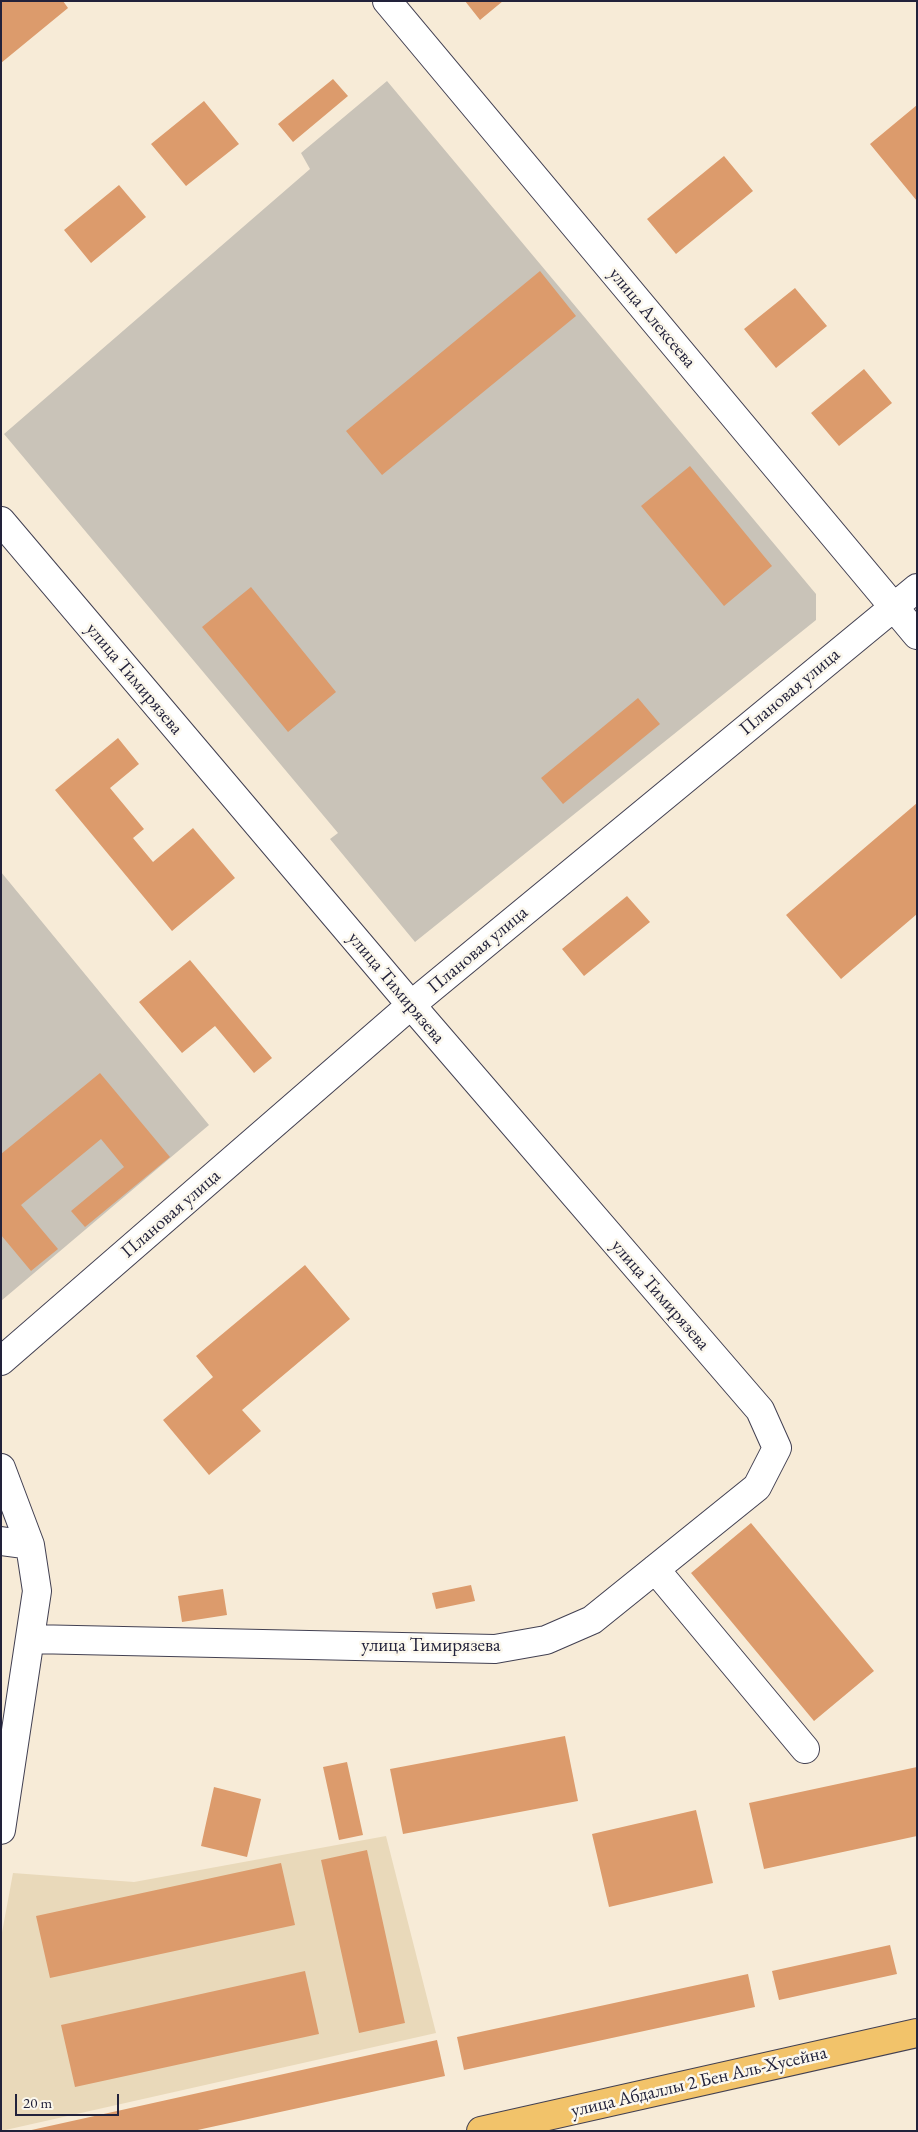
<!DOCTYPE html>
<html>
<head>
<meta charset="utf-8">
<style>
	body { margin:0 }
	#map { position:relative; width:918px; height:2132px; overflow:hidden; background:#f7ebd7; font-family:"EB Garamond",serif }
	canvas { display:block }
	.frame { position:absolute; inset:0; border:2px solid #22223b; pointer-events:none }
	.scale { position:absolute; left:15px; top:2094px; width:104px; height:22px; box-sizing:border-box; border:2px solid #22223b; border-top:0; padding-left:6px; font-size:15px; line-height:18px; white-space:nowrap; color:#22223b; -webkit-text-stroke:4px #fbf7ec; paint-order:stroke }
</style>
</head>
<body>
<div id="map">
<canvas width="918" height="2132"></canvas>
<div class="frame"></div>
<div class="scale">20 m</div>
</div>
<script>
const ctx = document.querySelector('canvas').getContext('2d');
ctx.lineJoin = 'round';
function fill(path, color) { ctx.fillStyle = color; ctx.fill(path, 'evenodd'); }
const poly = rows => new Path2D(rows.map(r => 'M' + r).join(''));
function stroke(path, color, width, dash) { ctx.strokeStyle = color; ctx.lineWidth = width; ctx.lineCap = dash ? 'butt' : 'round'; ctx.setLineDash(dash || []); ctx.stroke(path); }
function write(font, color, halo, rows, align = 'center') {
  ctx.font = font + ' "EB Garamond",serif'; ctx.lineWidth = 5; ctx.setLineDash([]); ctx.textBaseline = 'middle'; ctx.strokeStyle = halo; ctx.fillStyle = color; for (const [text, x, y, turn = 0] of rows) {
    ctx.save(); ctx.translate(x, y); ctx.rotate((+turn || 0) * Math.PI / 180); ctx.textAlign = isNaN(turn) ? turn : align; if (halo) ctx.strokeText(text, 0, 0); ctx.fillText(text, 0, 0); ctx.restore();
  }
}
const built = poly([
	[386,1836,436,2033,1,2131,1,1938,13,1873,134,1882]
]);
const industrial = poly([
	[387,81,816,594,816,620,415,942,330,839,338,833,4,434,310,169,301,153],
	[1,872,209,1125,1,1301]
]);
const building = poly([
	[1,1,63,1,68,8,1,63],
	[465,1,503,1,480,20],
	[333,79,348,96,293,142,278,124],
	[204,101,239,144,186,186,151,144],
	[917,105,917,201,870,144],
	[724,156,753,191,676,254,647,219],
	[119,185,146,217,91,263,64,230],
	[540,271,576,316,382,475,346,431],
	[795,288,827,326,776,368,744,329],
	[864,369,892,403,839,446,811,413],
	[690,466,772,566,724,606,641,506],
	[251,587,336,692,288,732,202,627],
	[638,698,660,724,563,804,541,778],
	[118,738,139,764,110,788,144,829,133,838,153,862,193,828,235,878,172,931,55,790],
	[917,803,917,914,841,979,786,915],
	[627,896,650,922,584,976,562,949],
	[190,960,272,1058,254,1073,215,1026,182,1053,139,1002],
	[100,1073,170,1157,85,1227,71,1211,124,1167,101,1139,21,1205,58,1249,31,1271,1,1235,1,1154],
	[305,1265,350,1319,242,1410,261,1431,209,1475,163,1420,213,1377,196,1356],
	[751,1523,874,1671,814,1721,691,1573],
	[471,1585,475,1601,436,1609,432,1593],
	[223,1589,227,1615,182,1622,178,1596],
	[565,1736,578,1801,403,1834,390,1769],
	[347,1762,363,1835,339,1840,323,1767],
	[917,1767,917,1836,764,1869,749,1803],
	[214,1787,261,1799,247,1857,201,1846],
	[696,1810,713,1883,609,1907,592,1834],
	[367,1850,405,2023,359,2033,321,1860],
	[281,1863,295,1925,50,1978,36,1916],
	[890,1945,897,1974,779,2000,772,1971],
	[305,1971,319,2034,75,2087,61,2025],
	[748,1974,755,2007,464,2070,457,2037],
	[437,2040,445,2076,193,2131,27,2131]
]);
const minor = poly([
	[387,1,917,635],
	[1,521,411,1005,760,1410,777,1448,757,1487,592,1620,546,1640,495,1649,30,1639],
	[1,1361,411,1005,917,588],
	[1,1468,30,1545,37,1591,1,1830],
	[1,1541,30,1545],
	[655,1569,805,1749]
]);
const major = poly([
	[481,2131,917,2033]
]);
const streetNames = [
	["улица Алексеева",652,318,50],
	["улица Тимирязева",134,679,50],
	["Плановая улица",790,692,-40],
	["Плановая улица",478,950,-40],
	["улица Тимирязева",396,988,50],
	["Плановая улица",171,1214,-41],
	["улица Тимирязева",660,1295,49],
	["улица Тимирязева",431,1646],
	["улица Абдаллы 2 Бен Аль-Хусейна",699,2082,-13]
];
fill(built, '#e9d9ba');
fill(industrial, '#c9c3b8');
fill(building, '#dc9b6c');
stroke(minor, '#424052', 30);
stroke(major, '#424052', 30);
stroke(minor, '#fff', 28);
stroke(major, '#f2c36a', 28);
write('19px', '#22223b', '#fbf7ec', streetNames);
</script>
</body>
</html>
